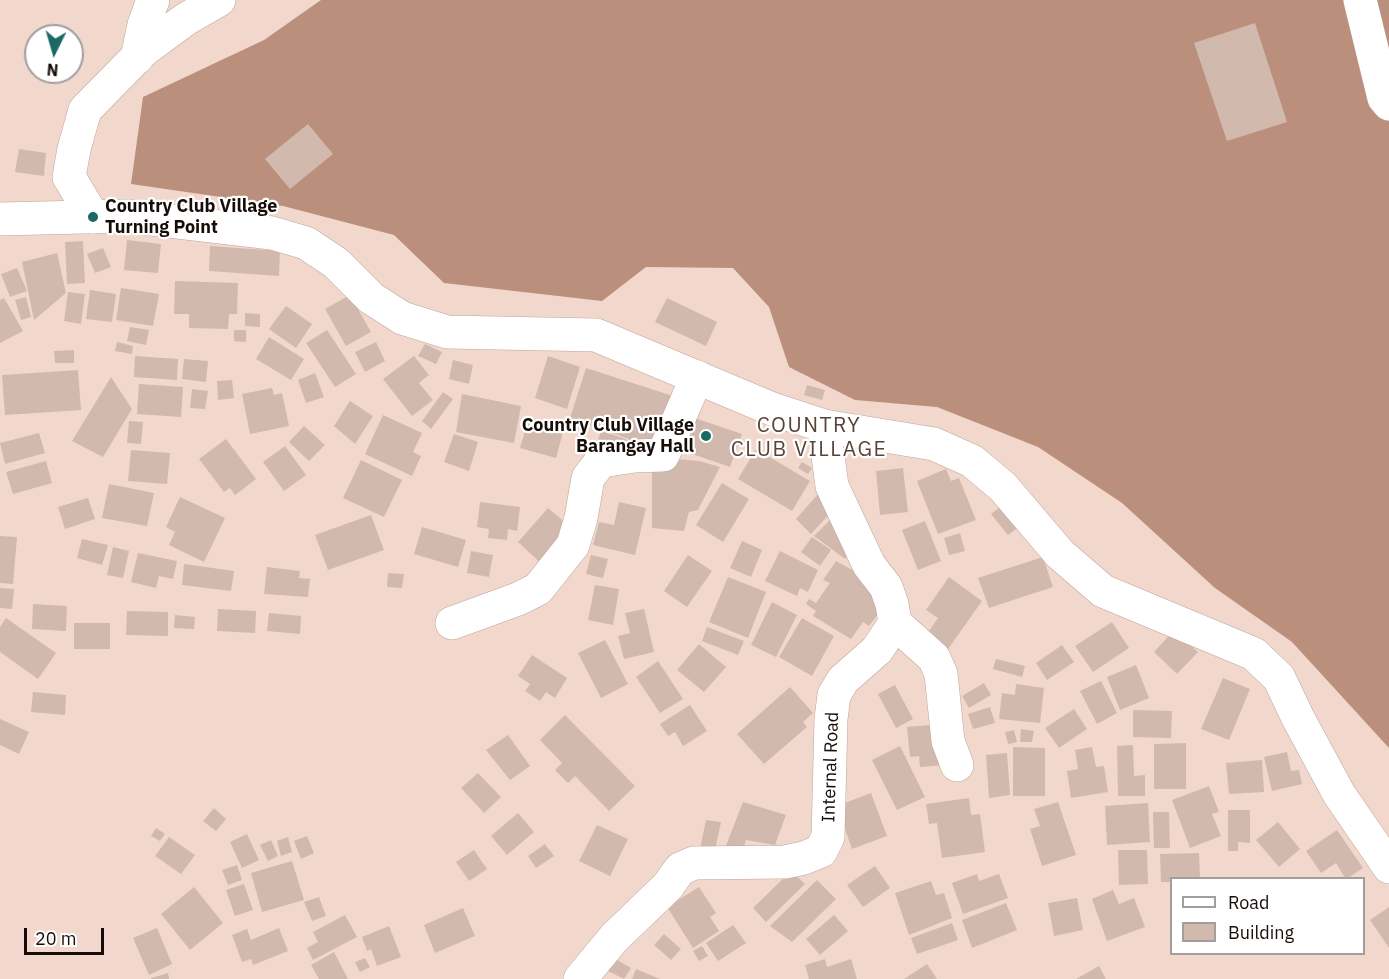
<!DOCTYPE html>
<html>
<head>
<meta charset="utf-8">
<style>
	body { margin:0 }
	#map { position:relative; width:1389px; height:979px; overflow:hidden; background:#f2d8cc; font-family:"IBM Plex Sans",sans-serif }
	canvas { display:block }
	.legend { position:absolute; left:1170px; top:877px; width:195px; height:78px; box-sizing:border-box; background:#fff; border:2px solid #a29e9d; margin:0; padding:8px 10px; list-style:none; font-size:18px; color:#160d09 }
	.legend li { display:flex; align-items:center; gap:12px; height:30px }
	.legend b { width:30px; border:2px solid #a29e9d }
	.north { position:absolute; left:24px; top:24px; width:60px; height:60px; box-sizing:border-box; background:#fff; border:2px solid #a29e9d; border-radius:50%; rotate:185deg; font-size:16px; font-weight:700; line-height:24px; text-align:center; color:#160d09 }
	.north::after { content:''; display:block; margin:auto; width:21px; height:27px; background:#1b6864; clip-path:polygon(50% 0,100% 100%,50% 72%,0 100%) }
	.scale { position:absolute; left:24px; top:928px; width:80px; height:27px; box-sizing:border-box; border:3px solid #160d09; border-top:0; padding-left:8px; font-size:18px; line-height:21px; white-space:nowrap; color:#160d09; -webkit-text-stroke:4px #fff; paint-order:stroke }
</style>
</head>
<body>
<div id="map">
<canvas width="1389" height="979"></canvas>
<ul class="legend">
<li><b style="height:8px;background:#fff"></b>Road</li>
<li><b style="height:16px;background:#d2b9ad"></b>Building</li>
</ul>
<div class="north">N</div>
<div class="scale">20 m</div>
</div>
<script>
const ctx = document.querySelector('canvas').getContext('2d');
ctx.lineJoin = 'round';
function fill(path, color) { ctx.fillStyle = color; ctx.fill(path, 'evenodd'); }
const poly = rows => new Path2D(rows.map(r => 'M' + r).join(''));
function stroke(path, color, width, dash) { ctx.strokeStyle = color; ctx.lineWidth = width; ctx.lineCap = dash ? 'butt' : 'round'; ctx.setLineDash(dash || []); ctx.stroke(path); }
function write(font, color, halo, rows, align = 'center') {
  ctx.font = font + ' "IBM Plex Sans",sans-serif'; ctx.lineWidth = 4.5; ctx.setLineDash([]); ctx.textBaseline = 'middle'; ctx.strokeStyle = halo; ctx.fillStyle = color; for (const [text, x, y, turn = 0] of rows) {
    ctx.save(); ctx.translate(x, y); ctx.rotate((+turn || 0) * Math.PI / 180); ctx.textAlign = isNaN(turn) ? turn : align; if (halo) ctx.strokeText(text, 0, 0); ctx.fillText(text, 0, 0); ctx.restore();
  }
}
const forest = poly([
	[321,0,1389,0,1389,748,1292,642,1215,588,1122,503,1038,447,937,407,855,400,789,367,769,307,733,268,646,267,602,301,444,283,394,235,283,206,131,184,143,97,264,40]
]);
const building = poly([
	[1255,23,1287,122,1227,141,1194,43],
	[308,124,333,154,290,189,265,159],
	[19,149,46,153,44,176,15,172],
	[127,240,161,244,158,273,124,270],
	[83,241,85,283,67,284,65,242],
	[210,246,280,251,279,276,209,271],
	[103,248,111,267,95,273,87,254],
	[57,253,66,293,34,320,22,262],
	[17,268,27,291,10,297,1,274],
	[175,281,238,283,237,314,229,314,228,329,189,328,189,314,174,314],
	[121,288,159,294,153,326,116,320],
	[90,290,116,294,112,322,86,319],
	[68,292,85,294,81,324,64,321],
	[350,295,371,332,346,346,325,309],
	[26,297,31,317,21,320,15,300],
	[4,298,23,331,0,343,0,300],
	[667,298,717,322,706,346,655,322],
	[286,306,312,324,296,348,269,329],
	[245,313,260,314,260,327,245,326],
	[130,327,149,330,146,345,127,341],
	[234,330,246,330,246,342,234,341],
	[327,330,356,374,335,387,306,343],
	[269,337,304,359,291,380,256,359],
	[117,342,133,346,132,354,115,351],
	[376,342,385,361,365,372,355,352],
	[425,344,442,352,436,364,418,356],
	[74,350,74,363,55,363,54,351],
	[135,356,178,359,177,380,134,377],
	[414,356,429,375,419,383,433,400,412,416,383,379],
	[548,356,580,367,567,409,535,398],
	[184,359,208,361,206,382,182,379],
	[453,360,473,365,469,384,449,379],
	[586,368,676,397,657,449,570,418],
	[78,370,81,410,5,415,2,375],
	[315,373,324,397,306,403,298,380],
	[111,377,132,409,103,457,72,441],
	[232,380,234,398,218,400,217,381],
	[139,384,183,387,181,417,137,414],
	[807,385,825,390,822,400,804,395],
	[272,388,274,395,282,393,289,426,250,434,242,394],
	[192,389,208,391,205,409,190,408],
	[443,392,453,399,431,429,422,421],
	[462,394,521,406,514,443,456,432],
	[350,401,373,416,355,444,334,426],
	[683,414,742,434,730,467,672,447],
	[383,415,422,433,413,452,421,456,412,476,365,454],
	[529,418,564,428,556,458,520,448],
	[129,421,143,422,141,444,127,443],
	[304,426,325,445,309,461,289,442],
	[601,431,626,439,621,455,596,446],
	[39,433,45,453,5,464,0,443],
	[454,434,478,442,469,471,444,462],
	[226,439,256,479,235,495,230,488,224,492,199,459],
	[285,446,306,475,284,491,263,462],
	[756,449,810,481,792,511,738,479],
	[131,450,170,453,167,484,128,481],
	[652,457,699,461,720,467,698,510,689,512,684,531,652,528],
	[361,460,402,480,384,517,343,498],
	[46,461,52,483,13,494,6,472],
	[802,462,812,468,808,474,798,468],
	[903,468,908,512,880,515,876,471],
	[946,469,951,481,959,478,976,520,938,534,917,481],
	[722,483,749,499,723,542,696,525],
	[109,484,154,493,147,526,102,518],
	[818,494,834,509,811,534,796,519],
	[180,497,225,518,204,562,169,545,175,532,166,527],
	[88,498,95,519,65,529,58,507],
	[480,502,520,507,517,531,508,529,507,540,488,538,489,529,477,527],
	[619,502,646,508,635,555,593,545,599,522,614,525],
	[1004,504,1021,525,1008,535,991,514],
	[548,508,575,531,544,566,518,542],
	[837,513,851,551,845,559,814,536],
	[371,515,384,550,328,570,315,535],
	[925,521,941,561,918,570,902,530],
	[422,527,466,540,458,567,414,554],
	[960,533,965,551,949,555,944,538],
	[0,536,17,537,13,584,0,583],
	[812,537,831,550,820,566,801,552],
	[82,539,108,545,102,565,77,558],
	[742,541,762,550,751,577,730,568],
	[113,547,129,551,123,578,107,575],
	[471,551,493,555,489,577,467,573],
	[780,551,818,570,808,592,800,588,797,596,765,581],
	[138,553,177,561,173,579,159,576,156,588,131,582],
	[591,555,608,559,603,578,586,574],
	[688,555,712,571,687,607,664,591],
	[1043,557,1053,587,989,608,978,578],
	[836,561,867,578,882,609,869,626,863,622,851,639,813,616,816,611,806,604,809,599,816,603,830,583,823,580],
	[184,564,234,571,231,591,182,585],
	[267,567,300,571,299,578,310,579,308,597,264,594],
	[388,573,404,574,402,588,387,587],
	[728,577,766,592,748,638,709,622],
	[949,577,982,601,946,652,922,641,938,618,926,610],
	[595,585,619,589,613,625,588,620],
	[0,588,14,589,12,609,0,608],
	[772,602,797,615,776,657,751,645],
	[33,604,67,606,66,631,32,629],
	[218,609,256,611,255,633,217,631],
	[644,609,654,652,624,659,618,636,630,633,625,613],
	[127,611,168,612,168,636,126,635],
	[269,613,301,616,300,634,267,631],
	[175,615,195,617,194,629,174,628],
	[6,618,56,653,38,679,0,652,0,627],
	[802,618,834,636,812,676,779,657],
	[1112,622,1129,648,1093,672,1075,646],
	[74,623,110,623,110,649,74,649],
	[707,627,744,641,738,655,702,641],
	[1174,630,1198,652,1177,674,1154,652],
	[605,640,628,684,601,698,578,653],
	[699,644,726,667,704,692,677,670],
	[1062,645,1074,662,1047,680,1036,663],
	[532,655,567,678,555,698,546,692,540,701,525,691,530,684,518,676],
	[996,659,1025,666,1022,677,993,669],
	[658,661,683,699,660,713,636,677],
	[1136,665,1149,698,1120,710,1107,677],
	[1223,678,1250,689,1229,740,1201,729],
	[1101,681,1117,713,1097,724,1080,691],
	[984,683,991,695,969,708,962,696],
	[1016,684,1044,688,1040,723,999,719,1002,693,1015,695],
	[895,685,913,719,896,728,878,694],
	[790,687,813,713,803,722,807,727,764,764,737,734],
	[33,692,66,695,65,715,31,712],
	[690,705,707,731,683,746,675,732,668,736,660,724],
	[990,707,995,723,973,729,968,714],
	[1074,709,1087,729,1059,748,1045,728],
	[1133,710,1172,711,1171,738,1133,737],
	[565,715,635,786,609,811,575,776,568,783,555,770,562,763,540,740],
	[0,719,29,732,19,754,0,745],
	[941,724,945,765,920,767,919,756,910,757,907,727],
	[1021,729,1034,731,1032,742,1020,742],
	[1014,730,1017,742,1008,744,1005,732],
	[508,735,530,766,510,780,486,750],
	[1186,743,1186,789,1154,789,1154,744],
	[1133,745,1134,776,1145,775,1145,796,1118,796,1117,746],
	[900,746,925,797,897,810,872,760],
	[1013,747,1045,748,1045,796,1013,796],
	[1092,747,1096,767,1104,766,1108,792,1071,798,1067,771,1078,769,1075,750],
	[1287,752,1291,771,1299,770,1302,784,1272,791,1264,757],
	[1007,753,1010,795,989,798,986,755],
	[1262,760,1264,792,1229,794,1226,763],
	[478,773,501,797,484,813,461,788],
	[1209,786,1219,812,1212,814,1221,836,1190,848,1172,800],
	[871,793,887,836,852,849,837,806],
	[969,798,971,815,980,814,985,852,942,858,937,823,929,824,926,804],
	[743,802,786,815,775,845,746,840,742,852,725,848],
	[1058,802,1076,855,1042,866,1030,829,1040,826,1034,809],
	[1148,803,1150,842,1107,845,1105,806],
	[214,808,226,819,216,831,203,821],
	[1228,810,1250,810,1250,843,1238,842,1238,851,1228,851],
	[1153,812,1169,812,1170,848,1154,848],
	[518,813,534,832,507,855,491,836],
	[706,820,721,822,715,850,700,849],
	[1278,822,1300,849,1279,867,1256,840],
	[597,825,628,839,610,876,579,861],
	[156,828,165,834,160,841,151,836],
	[1337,830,1363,868,1348,878,1345,878,1336,863,1321,873,1306,851],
	[247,834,259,860,242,868,230,842],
	[307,836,314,853,301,859,294,841],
	[169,837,195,855,181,874,155,856],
	[288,837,292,852,281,856,277,841],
	[271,840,278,856,268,861,260,845],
	[545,844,554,856,536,868,528,856],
	[474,850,487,869,469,881,456,862],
	[1118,850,1147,850,1148,884,1119,885],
	[1199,853,1200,878,1172,878,1172,882,1161,882,1160,854],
	[292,861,304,900,262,912,251,873],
	[237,865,242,880,228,885,222,870],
	[875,866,890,888,863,907,847,885],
	[791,871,805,884,766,922,753,908],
	[977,874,979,881,999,874,1008,898,963,914,952,883],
	[817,880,836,899,792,942,770,926],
	[931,881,936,895,944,893,952,918,909,935,895,893],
	[244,884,253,910,235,916,226,890],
	[194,887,223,923,190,950,161,914],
	[699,887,716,913,710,917,719,931,693,948,667,907],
	[1113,890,1119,904,1134,898,1145,927,1107,941,1092,899],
	[319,897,326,916,312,921,304,902],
	[1077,898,1083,930,1054,936,1048,903],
	[1006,903,1017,930,972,948,962,920],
	[1389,907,1389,948,1370,920],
	[463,908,475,936,435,953,424,925],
	[345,915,357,937,313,960,307,948,318,942,313,932],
	[834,915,848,931,820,955,806,939],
	[952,923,958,940,917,954,911,938],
	[733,925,746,943,718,961,706,943],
	[389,926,401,957,377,966,371,949,367,951,362,937],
	[157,928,172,964,149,975,133,938],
	[279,928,288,951,253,965,251,959,242,962,232,935,247,929,251,940],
	[664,934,681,949,671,960,654,945],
	[702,946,708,956,699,961,693,951],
	[334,952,348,979,319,979,311,965],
	[365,958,370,967,360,972,355,962],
	[614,958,631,968,624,979,606,970],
	[825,959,827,967,851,959,857,979,809,979,805,965],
	[927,964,937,979,904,979],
	[1099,966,1106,979,1076,979],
	[636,969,660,979,632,979],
	[168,973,169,979,151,979,151,978]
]);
const minor = poly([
	[1360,0,1384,98,1389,104],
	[137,58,144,25,153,0],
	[93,217,69,177,74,149,85,110,144,50,186,19,219,0],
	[452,623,518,599,538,589,573,545,581,518,588,478,601,461,635,456,663,455,697,377],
	[895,623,934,658,941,674,948,741,957,765],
	[580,979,614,938,668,886,680,869,694,863,785,862,804,858,821,851,828,837,831,719,834,695,843,680,877,650,895,623,892,604,886,587,869,565,832,486,824,426]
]);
const major = poly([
	[0,219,126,216,272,233,306,243,336,263,371,298,402,318,447,332,596,335,772,409,824,426,934,444,972,461,1003,487,1060,554,1103,591,1254,654,1279,678,1298,718,1339,794,1389,867]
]);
const markers = [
	[93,217,6,"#1b6864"],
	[706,436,6,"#1b6864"]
];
const poiNames = [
	["Country Club Village",105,207],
	["Turning Point",105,228],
	["Country Club Village",694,426,"right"],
	["Barangay Hall",694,447,"right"]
];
const streetNames = [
	["Internal Road",831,767,-88]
];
const quarterNames = [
	["COUNTRY",809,426],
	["CLUB VILLAGE",809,450]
];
fill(forest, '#ba907d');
fill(building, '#d2b9ad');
stroke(minor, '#bda499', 34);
stroke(major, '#bda499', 34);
stroke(minor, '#fff', 33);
stroke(major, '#fff', 33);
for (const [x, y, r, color] of markers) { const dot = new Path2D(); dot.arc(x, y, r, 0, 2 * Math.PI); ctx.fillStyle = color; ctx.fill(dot); stroke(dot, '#fff', 2); }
write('bold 18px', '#160d09', '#fff', poiNames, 'left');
write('18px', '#160d09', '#fff', streetNames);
ctx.letterSpacing = '1.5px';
write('21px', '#584339', '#fff', quarterNames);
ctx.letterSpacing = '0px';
</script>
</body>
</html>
